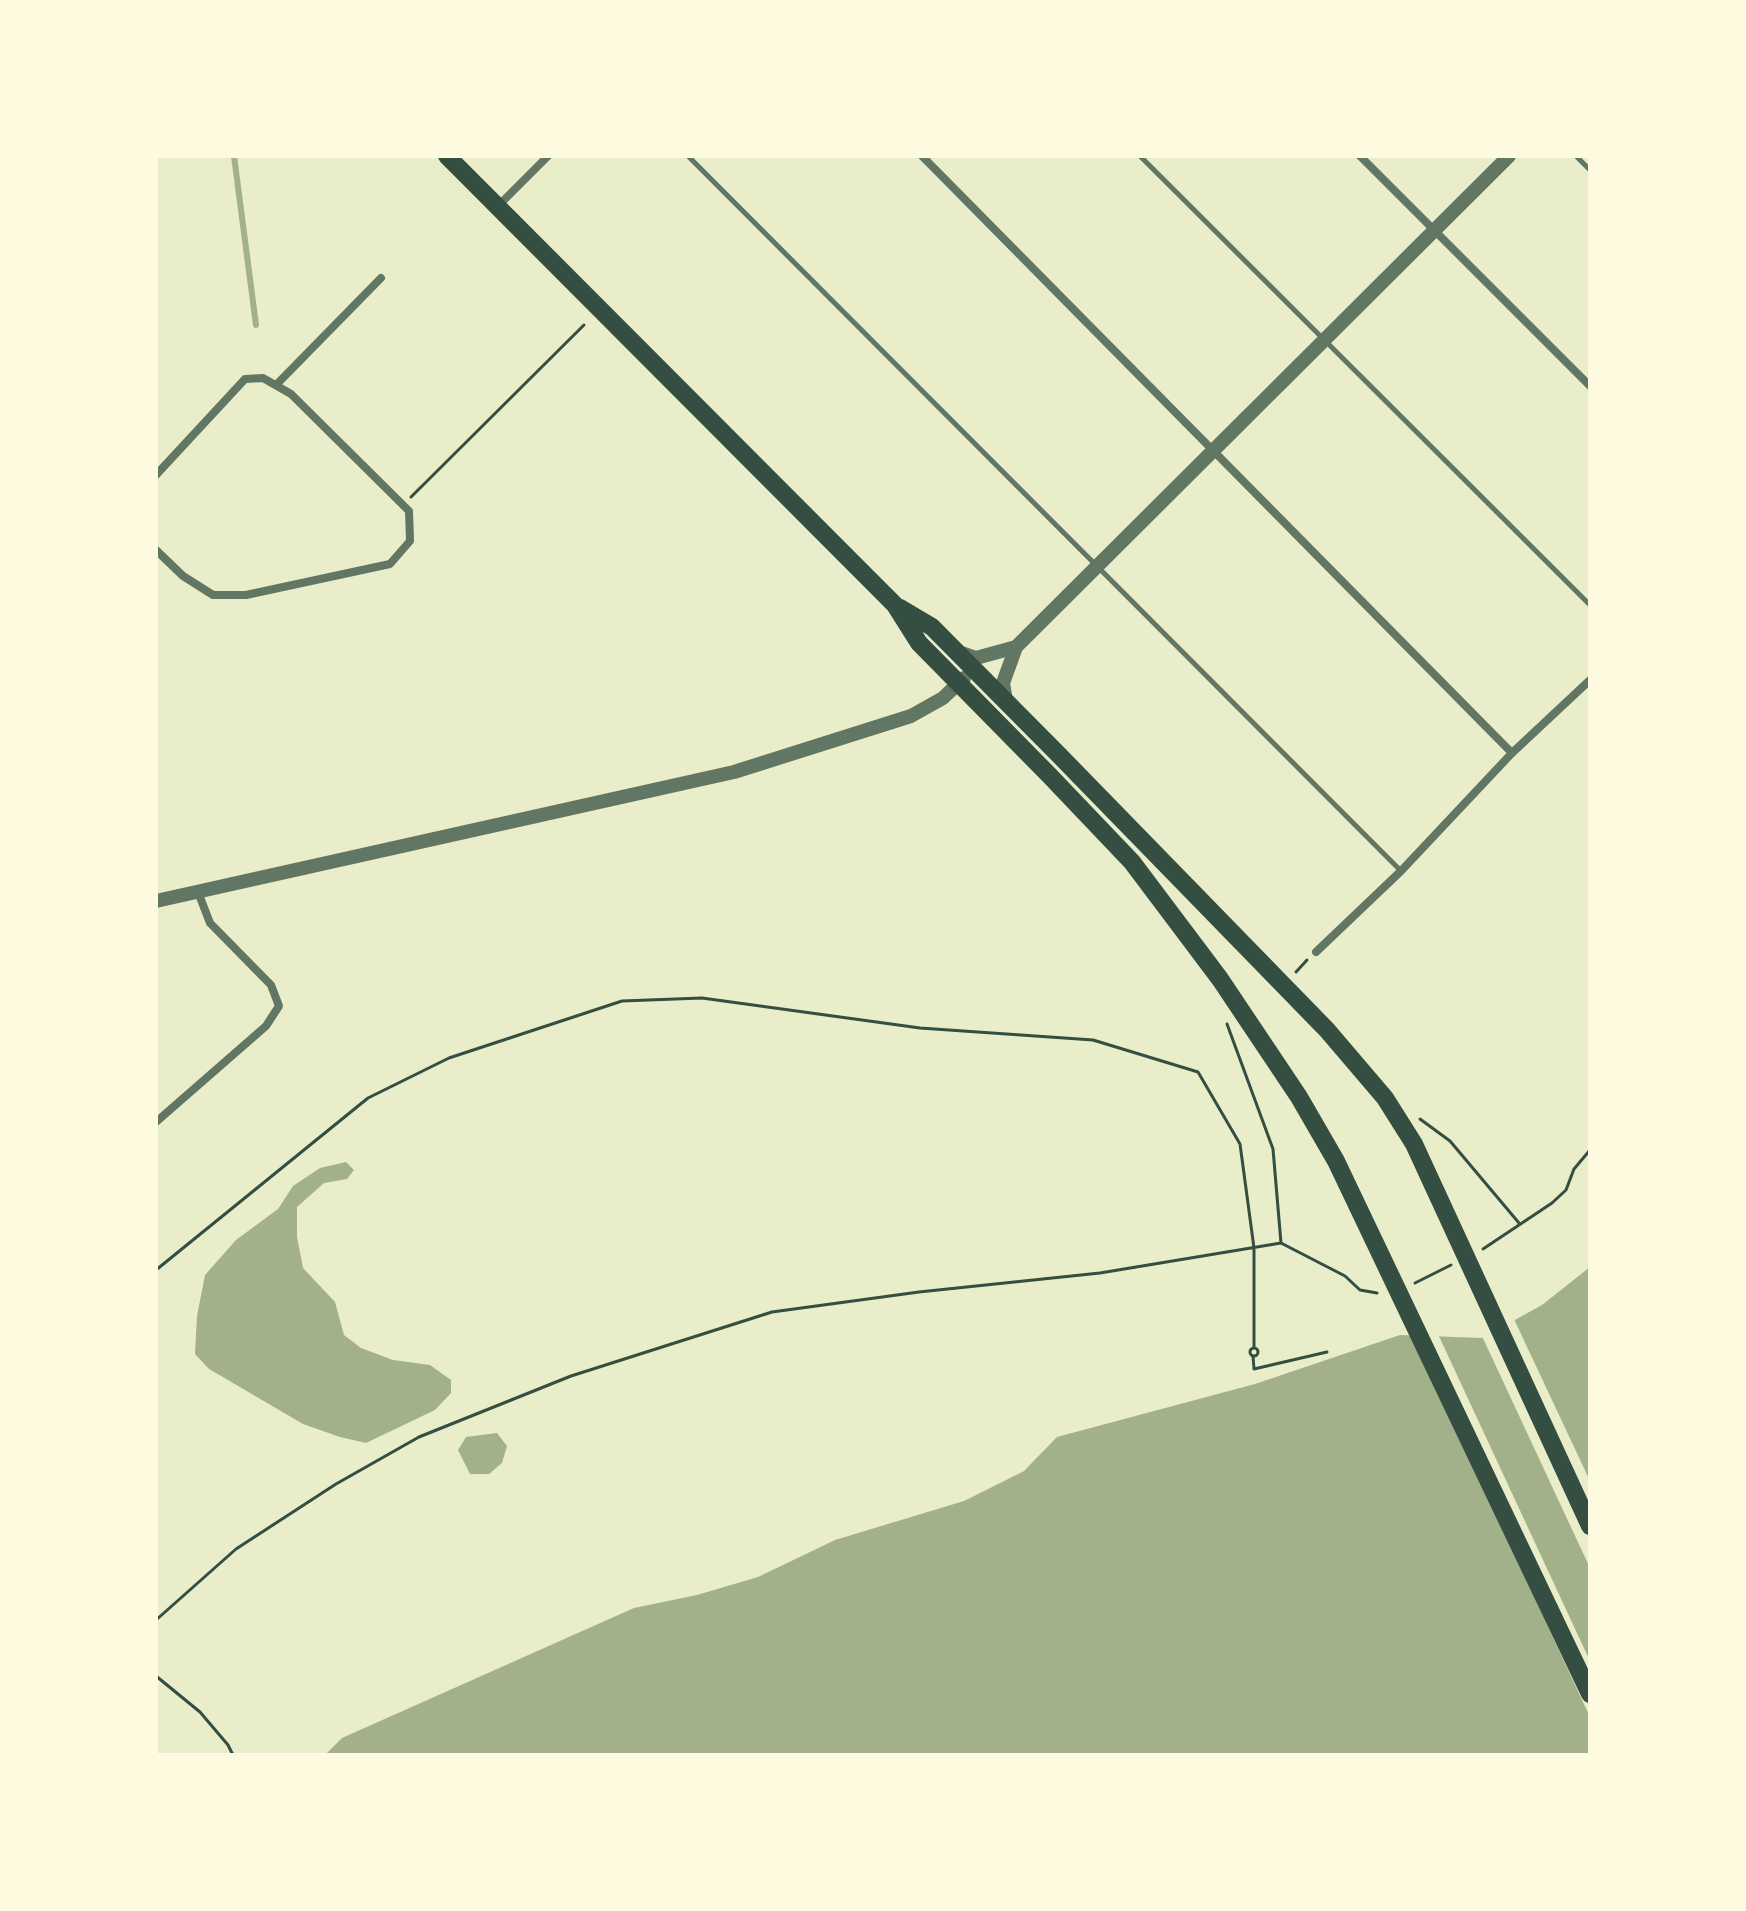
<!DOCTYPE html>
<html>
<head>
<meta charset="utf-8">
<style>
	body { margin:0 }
	#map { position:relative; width:1746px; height:1911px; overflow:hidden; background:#e9edc9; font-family:"IBM Plex Sans",sans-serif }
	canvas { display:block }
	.frame { position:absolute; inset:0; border:158px solid #fefae0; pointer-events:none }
</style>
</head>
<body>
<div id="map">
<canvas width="1746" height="1911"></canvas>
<div class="frame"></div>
</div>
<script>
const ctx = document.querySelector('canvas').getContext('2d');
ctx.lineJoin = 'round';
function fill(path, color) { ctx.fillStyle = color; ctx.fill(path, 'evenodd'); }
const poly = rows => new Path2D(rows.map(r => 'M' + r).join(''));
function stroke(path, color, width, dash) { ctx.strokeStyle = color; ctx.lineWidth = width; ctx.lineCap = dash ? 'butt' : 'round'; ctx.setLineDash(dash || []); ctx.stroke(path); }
const water = poly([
	[346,1162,354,1170,347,1179,324,1183,297,1207,297,1237,303,1268,335,1302,344,1335,361,1348,393,1360,430,1365,451,1380,451,1393,435,1410,366,1443,340,1437,303,1424,209,1369,195,1354,197,1316,205,1275,236,1240,278,1209,293,1186,320,1168],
	[1590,1267,1590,1755,325,1755,342,1738,634,1608,697,1595,758,1577,835,1540,964,1501,1024,1471,1057,1437,1255,1384,1400,1335,1482,1338,1542,1305],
	[497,1433,507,1446,502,1463,489,1474,470,1474,458,1450,466,1437]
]);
const pier = poly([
	[1513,1317,1590,1481,1590,1568,1481,1334],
	[1410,1331,1437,1332,1590,1661,1590,1717]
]);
const stream = poly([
	[234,156,256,325]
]);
const path = poly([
	[411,497,584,325],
	[1296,972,1307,960],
	[1227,1024,1273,1149,1281,1243],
	[1420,1119,1450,1141,1519,1223],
	[1483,1249,1552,1203,1566,1190,1574,1169,1590,1150],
	[156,1270,368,1098,449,1058,622,1001,702,998,920,1028,1093,1040,1198,1072,1240,1144,1254,1248,1254,1347],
	[1415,1283,1451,1265],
	'1250 1352a4 4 0 1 1 8 0a4 4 0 1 1-8 0Z',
	[1253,1356,1254,1369,1327,1352],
	[156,1620,236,1549,336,1484,419,1437,571,1376,772,1312,919,1292,1100,1273,1281,1243,1345,1276,1360,1290,1377,1293],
	[156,1676,200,1712,228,1745,233,1755]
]);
const service = poly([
	[688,156,1401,871],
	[1140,156,1590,605],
	[1576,156,1590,170]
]);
const minor = poly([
	[922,156,1512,753,1401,871,1316,952],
	[1360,156,1590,386],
	[498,206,548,156],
	[276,385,381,278],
	[156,475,245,379,263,378,291,394,409,511,410,541,390,564,246,595,213,595,183,576,156,550],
	[1512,753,1590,680],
	[156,1122,266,1026,279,1006,271,985,210,923,198,892]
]);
const tertiary = poly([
	[959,652,976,658,1016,647],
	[1006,701,1003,683,1016,647,1509,156],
	[156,901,734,772,911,716,943,698,964,678]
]);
const primary = poly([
	[447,156,895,605,919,643,1050,776,1132,862,1220,979,1299,1097,1336,1161,1590,1694],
	[900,608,932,627,1059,755,1327,1030,1385,1098,1414,1144,1590,1526]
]);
fill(water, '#a3b18a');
fill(pier, '#e9edc9');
stroke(stream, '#a3b18a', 6);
stroke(path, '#344e41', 3);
stroke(service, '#617663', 5);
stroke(minor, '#617663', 8);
stroke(tertiary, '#617663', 14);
stroke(primary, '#344e41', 18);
</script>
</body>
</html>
